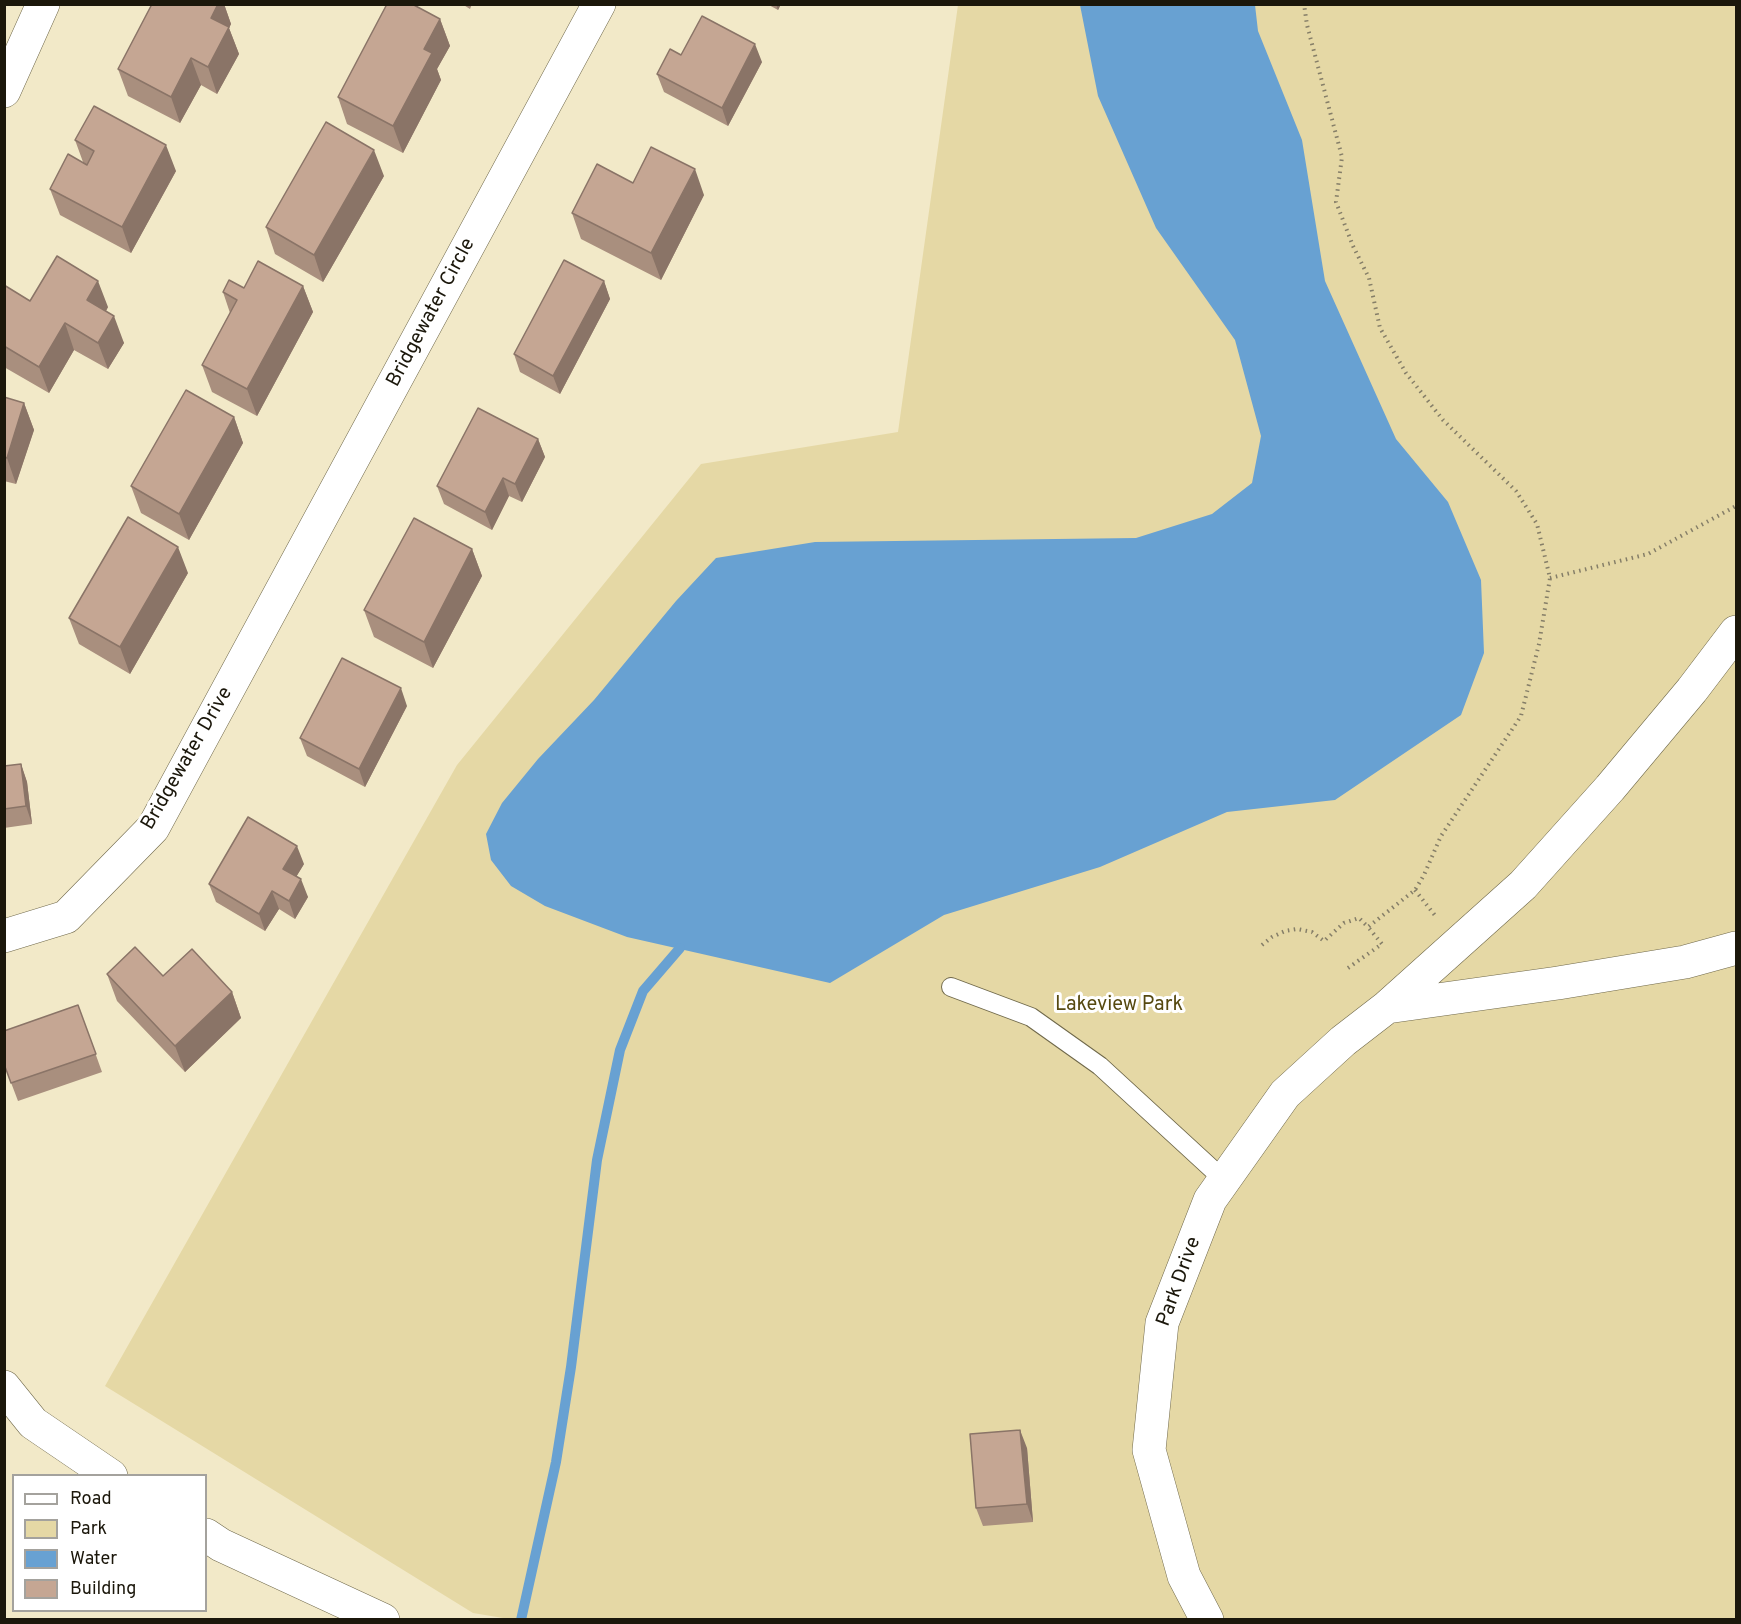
<!DOCTYPE html>
<html>
<head>
<meta charset="utf-8">
<style>
	body { margin:0 }
	#map { position:relative; width:1741px; height:1624px; overflow:hidden; background:#f2e9c8; font-family:Overpass,sans-serif }
	canvas { display:block }
	.frame { position:absolute; inset:0; border:6px solid #1b170b; pointer-events:none }
	.legend { position:absolute; left:12px; top:1474px; width:195px; height:138px; box-sizing:border-box; background:#fff; border:2px solid #a4a29d; margin:0; padding:8px 10px; list-style:none; font-size:18px; color:#1b170b }
	.legend li { display:flex; align-items:center; gap:12px; height:30px }
	.legend b { width:30px; border:2px solid #a4a29d }
</style>
</head>
<body>
<div id="map">
<canvas width="1741" height="1624"></canvas>
<div class="frame"></div>
<ul class="legend">
<li><b style="height:8px;background:#fff"></b>Road</li>
<li><b style="height:16px;background:#e5d8a5"></b>Park</li>
<li><b style="height:16px;background:#68a1d2"></b>Water</li>
<li><b style="height:16px;background:#c5a693"></b>Building</li>
</ul>
</div>
<script>
const ctx = document.querySelector('canvas').getContext('2d');
ctx.lineJoin = 'round';
function fill(path, color) { ctx.fillStyle = color; ctx.fill(path, 'evenodd'); }
const poly = rows => new Path2D(rows.map(r => 'M' + r).join(''));
function stroke(path, color, width, dash) { ctx.strokeStyle = color; ctx.lineWidth = width; ctx.lineCap = dash ? 'butt' : 'round'; ctx.setLineDash(dash || []); ctx.stroke(path); }
function write(font, color, halo, rows, align = 'center') {
  ctx.font = font + ' Overpass,sans-serif'; ctx.lineWidth = 6; ctx.setLineDash([]); ctx.textBaseline = 'middle'; ctx.strokeStyle = halo; ctx.fillStyle = color; for (const [text, x, y, turn = 0] of rows) {
    ctx.save(); ctx.translate(x, y); ctx.rotate((+turn || 0) * Math.PI / 180); ctx.textAlign = isNaN(turn) ? turn : align; if (halo) ctx.strokeText(text, 0, 0); ctx.fillText(text, 0, 0); ctx.restore();
  }
}
const green = poly([
	[958,5,1736,5,1736,1619,509,1619,473,1613,105,1386,457,765,701,464,898,432]
]);
const water = poly([
	[1080,5,1255,5,1258,31,1302,140,1325,281,1396,439,1448,502,1481,580,1484,653,1461,715,1335,800,1227,812,1100,867,944,915,830,983,627,937,545,906,511,886,491,860,486,834,502,803,538,759,594,700,676,601,716,558,815,542,1136,538,1212,514,1252,483,1261,436,1235,340,1156,228,1098,96]
]);
const stream = poly([
	[521,1620,556,1462,571,1367,597,1160,620,1050,643,991,680,948]
]);
const path = poly([
	[1550,578,1648,554,1736,506],
	[1415,890,1437,918],
	[1262,945,1272,937,1285,931,1297,929,1312,932,1324,941,1344,923,1359,918,1368,927,1415,890,1424,875,1441,836,1521,716,1539,644,1550,578,1537,524,1516,491,1443,420,1406,373,1380,328,1369,278,1353,246,1336,202,1342,157,1307,25,1304,4],
	[1348,968,1382,944,1368,927]
]);
const service = poly([
	[951,987,1031,1017,1100,1066,1224,1180]
]);
const minor = poly([
	[4,91,43,4],
	[1736,632,1692,690,1610,788,1523,885,1387,1007,1558,983,1685,962,1736,948],
	[4,936,66,917,153,828,599,4],
	[4,1387,33,1423,111,1476],
	[206,1535,221,1545,383,1620],
	[1207,1620,1184,1576,1149,1450,1162,1323,1210,1200,1285,1094,1343,1041,1387,1007]
]);
const wall = poly([
	[152,4,224,4,231,24,229,28,239,54,217,94,201,85,180,123,128,96,118,69],
	[462,4,472,4,470,9],
	[767,4,781,4,778,10],
	[440,19,450,46,437,69,441,80,403,153,347,124,338,97],
	[681,55,762,62,728,126,664,92,657,74],
	[75,140,176,171,131,253,60,215,50,189,83,162],
	[384,176,323,282,275,254,266,227],
	[633,183,704,195,661,280,581,239,572,213],
	[604,281,610,299,560,394,520,372,514,354],
	[4,285,30,301,108,307,106,311,124,343,108,369,74,350,49,393,4,367],
	[303,286,313,312,257,416,212,392,202,365,230,313,223,292,244,288],
	[4,397,24,403,34,430,16,484,4,481],
	[234,417,243,443,189,540,141,513,131,486],
	[538,439,545,457,522,502,509,496,492,530,444,504,437,486],
	[472,549,482,576,433,668,374,637,364,610],
	[188,573,130,674,79,644,69,618],
	[407,706,365,787,307,756,300,738],
	[21,764,27,782,32,824,4,828,4,766],
	[304,864,296,877,308,897,295,919,279,909,265,931,216,902,209,884],
	[107,974,232,992,241,1018,185,1072,117,1001],
	[78,1005,102,1072,18,1101,4,1064],
	[1027,1448,1033,1522,983,1526,976,1508]
]);
const shadedWall = poly([
	[218,4,224,4,231,24,229,28,239,54,217,94,208,67,211,18],
	[776,4,781,4,778,10],
	[440,19,450,46,437,69,441,80,403,153,393,126,424,49],
	[755,44,762,62,728,126,722,108],
	[191,58,201,85,180,123,171,97],
	[166,145,176,171,131,253,122,227],
	[374,150,384,176,323,282,314,255],
	[695,169,704,195,661,280,651,253],
	[98,281,108,307,97,327,87,300],
	[604,281,610,299,560,394,553,376],
	[303,286,313,312,257,416,247,389],
	[114,316,124,343,108,369,98,343],
	[65,323,74,350,49,393,39,367],
	[24,403,34,430,16,484,7,458],
	[234,417,243,443,189,540,179,514],
	[538,439,545,457,522,502,515,484],
	[503,478,509,496,492,530,485,512],
	[178,547,188,573,130,674,120,647],
	[472,549,482,576,433,668,424,642],
	[401,688,407,706,365,787,359,769],
	[21,764,27,782,32,824,26,806],
	[297,846,304,864,290,887,283,869],
	[301,879,308,897,295,919,289,901],
	[272,891,279,909,265,931,259,914],
	[232,992,241,1018,185,1072,175,1046],
	[1020,1430,1027,1448,1033,1522,1027,1504]
]);
const building = poly([
	[152,4,218,4,211,18,229,27,208,67,191,58,171,97,118,69,152,4],
	[387,4,412,4,440,19,424,49,432,53,393,126,338,97,387,4],
	[702,16,755,44,722,108,657,74,670,49,681,55,702,16],
	[94,106,166,145,122,227,50,189,68,154,87,165,94,151,75,140,94,106],
	[326,122,374,150,314,255,266,227,326,122],
	[651,147,695,169,651,253,572,213,597,164,633,183,651,147],
	[57,256,98,281,87,300,114,316,98,343,65,323,39,367,4,346,4,285,30,301,57,256],
	[564,260,604,281,553,376,514,354,564,260],
	[258,261,303,286,247,389,202,365,237,300,223,292,229,280,244,288,258,261],
	[186,390,234,417,179,514,131,486,186,390],
	[4,397,24,403,7,458,4,457,4,397],
	[478,408,538,439,515,484,503,478,485,512,437,486,478,408],
	[128,517,178,547,120,647,69,618,128,517],
	[414,518,472,549,424,642,364,610,414,518],
	[342,658,401,688,359,769,300,738,342,658],
	[21,764,26,806,4,809,4,766,21,764],
	[248,817,297,846,283,869,301,879,289,901,272,891,259,914,209,884,248,817],
	[135,947,163,976,192,949,232,992,175,1046,107,974,135,947],
	[78,1005,96,1054,11,1083,4,1064,4,1031,78,1005],
	[1020,1430,1027,1504,976,1508,970,1434,1020,1430]
]);
const streetNames = [
	["Bridgewater Circle",432,313,-62],
	["Bridgewater Drive",188,759,-60],
	["Park Drive",1180,1282,-70]
];
const parkNames = [
	["Lakeview Park",1119,1006]
];
fill(green, '#e5d8a5');
fill(water, '#68a1d2');
stroke(stream, '#68a1d2', 10);
stroke(service, '#70694b', 20);
stroke(minor, '#70694b', 34);
stroke(path, '#857e68', 4, [1.5, 4.5]);
stroke(service, '#fff', 18);
stroke(minor, '#fff', 33);
fill(wall, '#a98f7e');
fill(shadedWall, '#8a7467');
fill(building, '#c5a693');
stroke(building, '#8a7467', 1.5);
write('20px', '#1b170b', '#fff', streetNames);
write('20px', '#564910', '#fff', parkNames);
</script>
</body>
</html>
